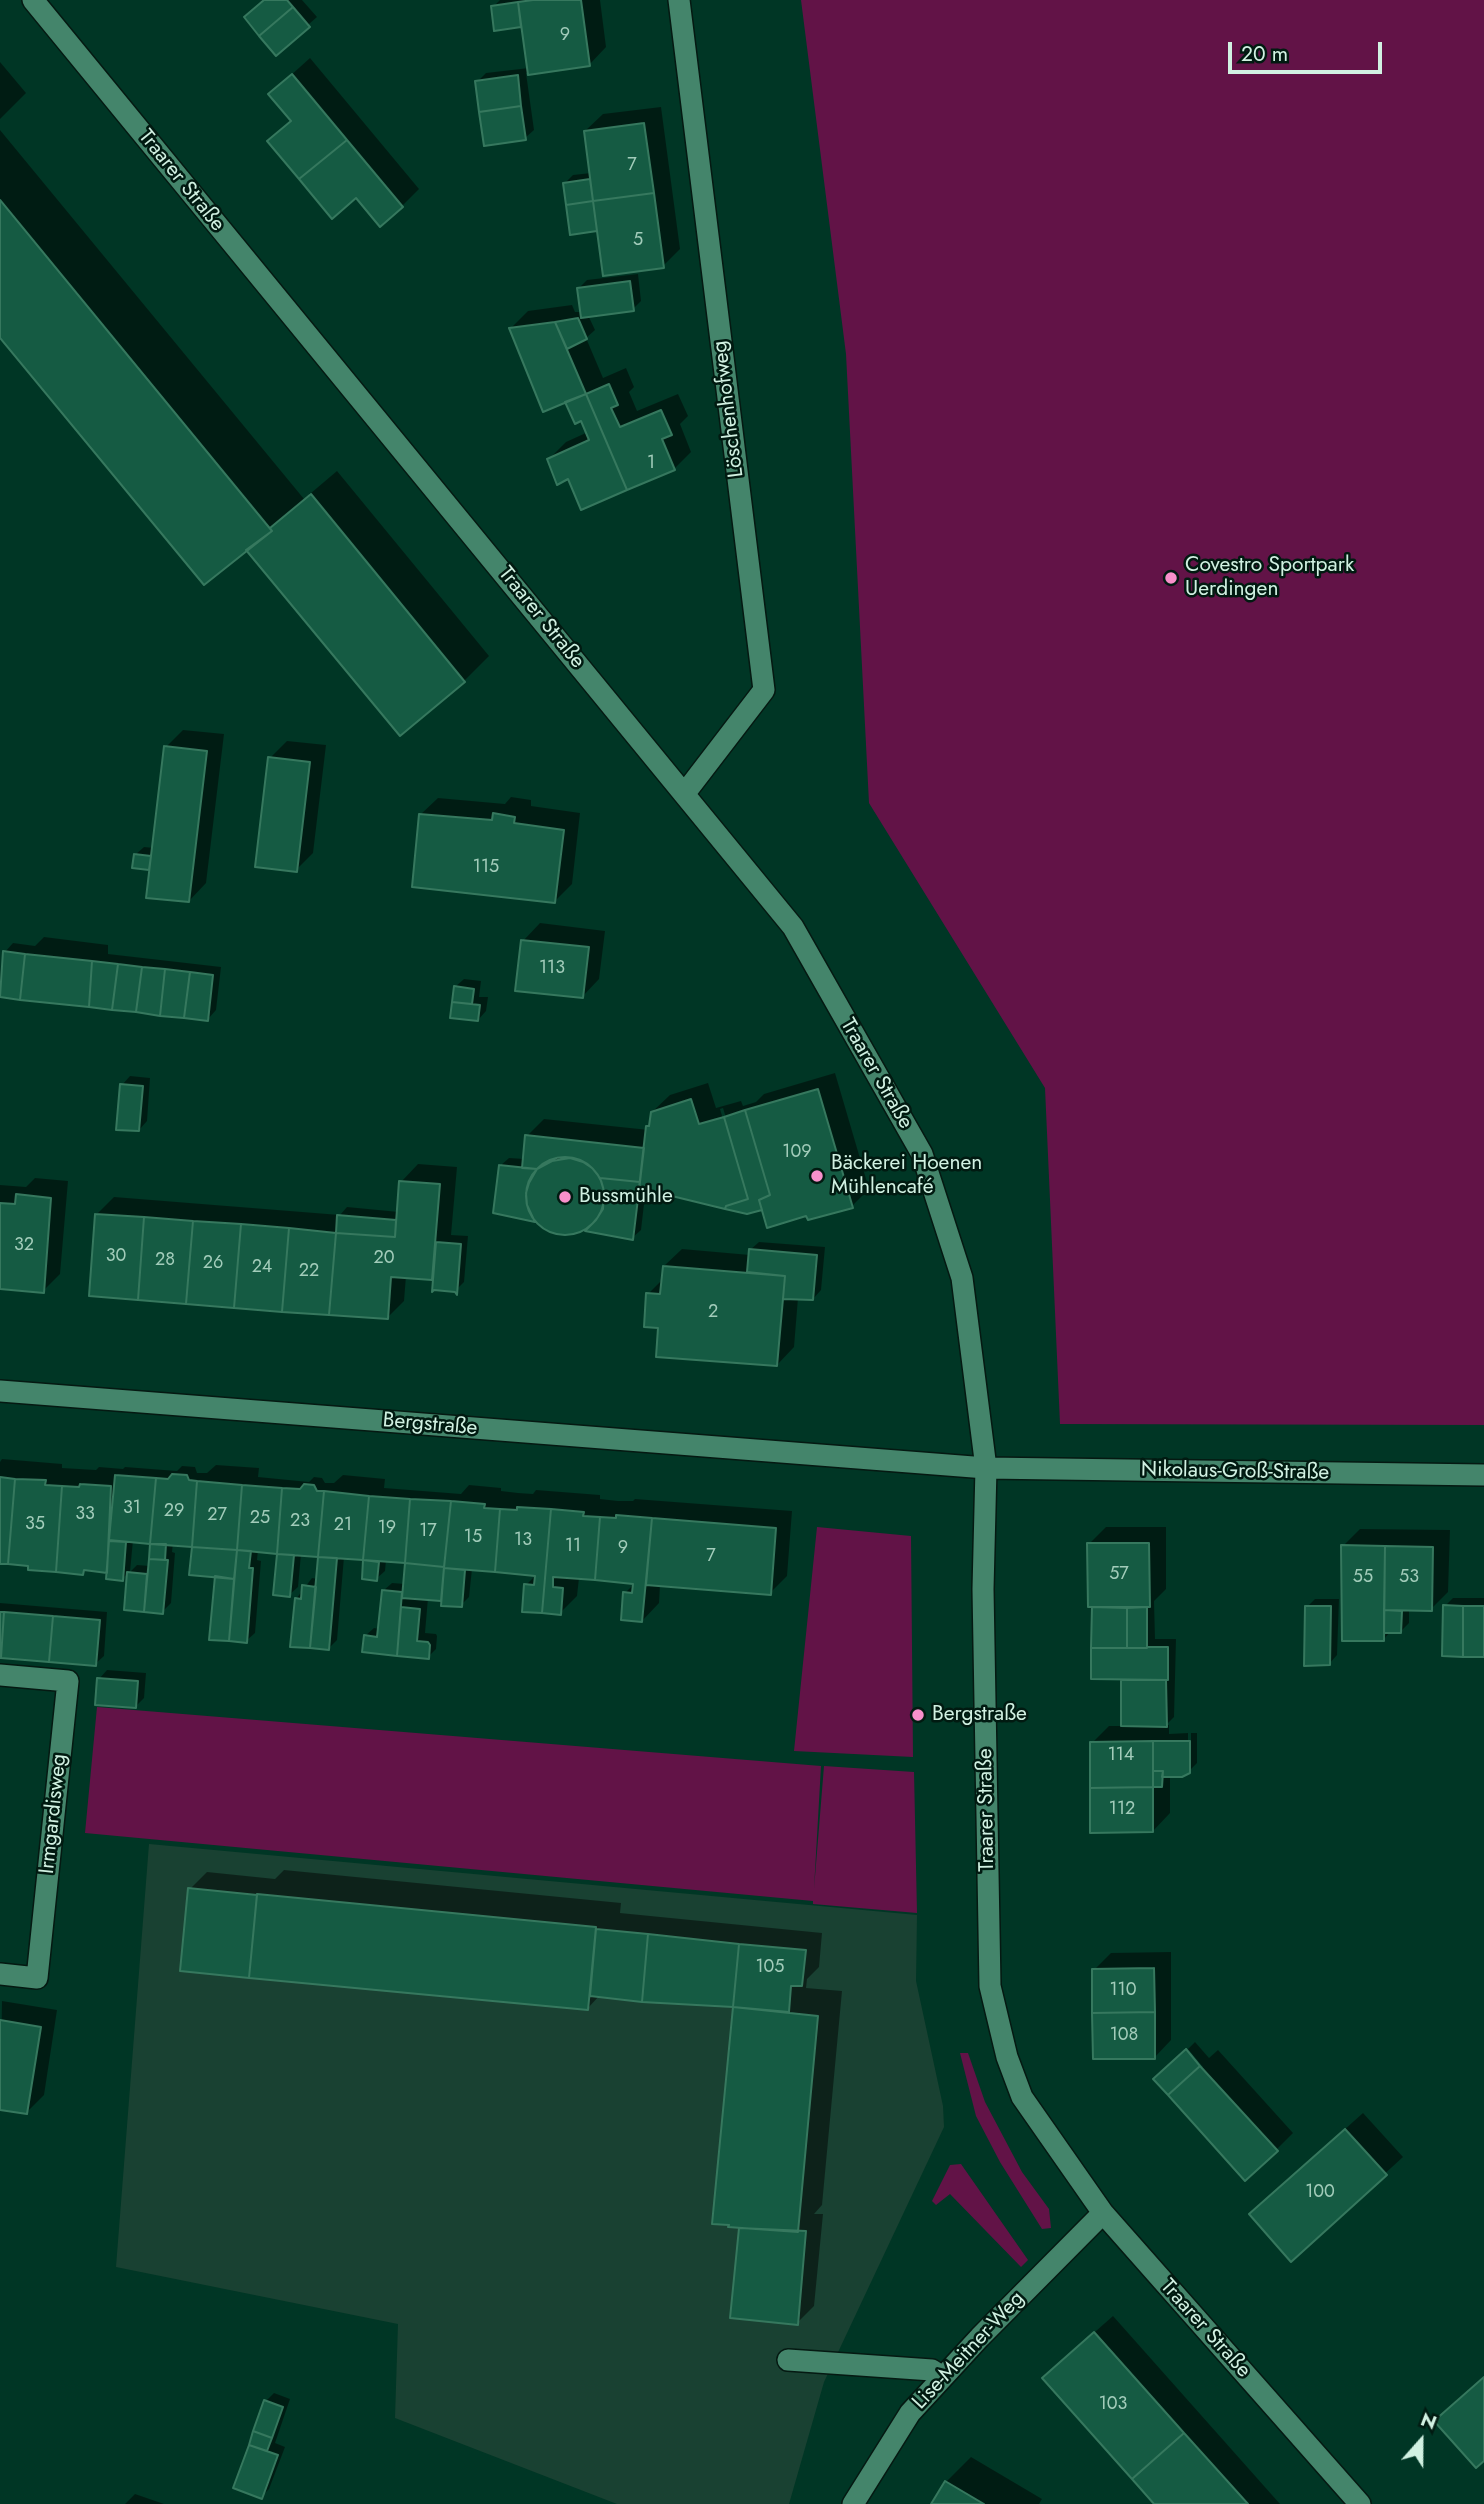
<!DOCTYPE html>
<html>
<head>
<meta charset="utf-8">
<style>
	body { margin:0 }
	#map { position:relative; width:1484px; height:2504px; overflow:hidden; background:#003625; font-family:Jost,sans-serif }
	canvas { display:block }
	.north { position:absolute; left:1386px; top:2406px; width:70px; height:70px; -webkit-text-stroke:5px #011a11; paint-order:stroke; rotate:21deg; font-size:19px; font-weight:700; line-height:28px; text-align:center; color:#d1f1e2 }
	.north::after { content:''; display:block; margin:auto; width:24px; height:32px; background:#d1f1e2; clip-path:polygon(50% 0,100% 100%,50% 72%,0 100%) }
	.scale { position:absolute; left:1228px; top:42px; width:154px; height:32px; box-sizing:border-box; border:4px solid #d1f1e2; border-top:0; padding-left:9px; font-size:21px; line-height:24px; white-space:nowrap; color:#d1f1e2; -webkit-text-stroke:5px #011a11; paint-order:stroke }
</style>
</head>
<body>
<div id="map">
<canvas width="1484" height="2504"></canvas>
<div class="north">N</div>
<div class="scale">20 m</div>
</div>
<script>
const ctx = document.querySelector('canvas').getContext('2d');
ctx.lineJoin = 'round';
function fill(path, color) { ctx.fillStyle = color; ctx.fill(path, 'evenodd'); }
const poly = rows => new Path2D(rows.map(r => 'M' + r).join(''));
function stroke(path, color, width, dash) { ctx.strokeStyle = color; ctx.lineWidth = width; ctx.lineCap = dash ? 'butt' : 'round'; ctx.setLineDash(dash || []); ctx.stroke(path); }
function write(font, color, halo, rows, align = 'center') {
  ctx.font = font + ' Jost,sans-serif'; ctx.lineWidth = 5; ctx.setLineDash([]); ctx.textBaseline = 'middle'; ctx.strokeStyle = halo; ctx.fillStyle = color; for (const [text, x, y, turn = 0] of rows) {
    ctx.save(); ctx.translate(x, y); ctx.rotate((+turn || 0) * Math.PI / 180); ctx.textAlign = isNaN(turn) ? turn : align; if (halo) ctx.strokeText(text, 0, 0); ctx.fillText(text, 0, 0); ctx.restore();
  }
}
const built = poly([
	[149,1844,917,1915,916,1981,943,2106,944,2127,824,2382,789,2504,617,2504,395,2418,398,2324,116,2267]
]);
const green = poly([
	[801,0,1484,0,1484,1425,1060,1424,1045,1088,869,803,846,354],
	[817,1527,911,1536,913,1757,794,1751],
	[97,1707,821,1766,814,1889,824,1766,914,1772,917,1913,813,1904,813,1901,85,1833],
	[960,2053,968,2053,985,2102,1022,2172,1049,2209,1051,2228,1042,2229,1000,2162,976,2116],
	[961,2164,1028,2260,1021,2267,950,2194,936,2205,932,2201,950,2165]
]);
const shadow = poly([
	[265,0,302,0,317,17,276,53],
	[500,0,600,0,606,47,589,65,526,73,534,130,525,138,477,82,486,73,529,68,523,23,520,25,493,7],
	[310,58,419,189,402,206,356,196,269,141,292,120,270,94],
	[0,62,26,93,0,119],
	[661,107,680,249,663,266,598,227,565,183,573,175,591,173,585,131,603,114],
	[0,130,304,499,337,471,489,656,464,681,247,548,0,335],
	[638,274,641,301,633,309,588,315,595,330,586,338,603,378,626,368,634,387,629,392,637,411,678,394,688,416,680,424,691,452,674,469,569,477,549,459,566,442,588,432,582,419,511,328,528,311,572,305,575,312,582,312,579,288,587,280],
	[183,730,224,734,206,883,189,901,152,865,149,868,135,855,144,847,154,848,166,747],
	[287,741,326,745,313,853,296,870,270,758],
	[511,797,531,800,531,806,580,813,572,884,554,902,420,815,438,798,505,804],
	[540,923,605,931,599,979,582,997,523,941],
	[44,937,108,945,108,954,221,967,216,1010,208,1019,0,995,5,952,13,943,35,946],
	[464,979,481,981,479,997,488,997,486,1011,478,1020,452,1017,455,987],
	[835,1073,869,1189,852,1206,807,1214,646,1187,641,1230,632,1238,591,1223,584,1229,565,1233,550,1230,536,1221,495,1212,500,1166,509,1158,525,1159,527,1136,544,1119,649,1130,652,1112,670,1095,708,1083,716,1108,741,1101,743,1106,756,1102,764,1094],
	[723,1108,747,1189,744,1189,720,1109],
	[130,1076,150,1078,147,1121,139,1130,122,1085],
	[418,1164,457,1167,451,1235,468,1236,464,1282,456,1290,435,1275,432,1278,406,1276,404,1301,387,1318,97,1214,114,1197,340,1215,347,1207,399,1212,401,1182],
	[35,1178,68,1181,60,1274,43,1291,0,1287,0,1185,26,1187],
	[759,1242,825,1247,821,1290,813,1299,798,1298,794,1347,777,1365,660,1326,648,1294,663,1279,664,1266,682,1249,750,1255,750,1250],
	[2,1459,62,1464,62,1468,96,1470,99,1467,123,1469,125,1467,177,1471,182,1466,195,1467,197,1473,207,1473,216,1465,259,1468,258,1477,309,1482,314,1477,322,1478,325,1483,334,1483,343,1475,385,1479,384,1488,461,1494,469,1485,501,1488,501,1491,518,1493,533,1494,536,1490,600,1495,600,1499,618,1501,633,1501,635,1499,792,1511,787,1576,770,1593,660,1585,659,1603,642,1621,625,1593,636,1582,579,1578,577,1596,560,1613,526,1585,537,1574,472,1569,469,1597,461,1605,443,1600,428,1598,425,1633,436,1634,437,1636,436,1649,428,1657,364,1651,365,1636,374,1628,380,1629,383,1591,392,1583,405,1584,407,1562,386,1560,385,1571,376,1579,364,1577,366,1555,344,1557,337,1640,329,1648,296,1599,312,1578,318,1579,320,1555,301,1554,298,1587,289,1595,279,1552,258,1550,257,1560,261,1561,255,1633,246,1641,211,1638,216,1575,193,1546,173,1543,172,1552,175,1553,171,1603,162,1612,126,1609,129,1572,122,1579,106,1571,87,1569,83,1573,0,1562,0,1462],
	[133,1540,152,1542,150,1566,137,1565,130,1572],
	[1106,1527,1166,1527,1166,1589,1154,1601,1155,1639,1176,1639,1174,1717,1166,1725,1169,1725,1169,1734,1188,1733,1188,1770,1191,1770,1170,1775,1170,1813,1153,1831,1092,1743,1109,1726,1123,1726,1122,1678,1093,1608,1096,1605,1089,1544],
	[1099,1605,1128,1606,1128,1609,1099,1609],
	[1360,1529,1450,1530,1448,1592,1431,1609,1409,1609,1409,1623,1400,1632,1391,1631,1383,1640,1343,1546],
	[1453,1598,1484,1598,1484,1656,1445,1606],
	[1315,1599,1339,1599,1337,1655,1329,1664,1307,1607],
	[0,1603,107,1612,104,1656,95,1664,0,1656],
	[107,1670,146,1673,144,1698,135,1707,99,1679],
	[1191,1733,1197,1733,1197,1763,1191,1769],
	[284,1870,621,1903,620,1913,822,1933,819,1967,807,1979,806,1988,842,1991,822,2205,814,2214,823,2214,814,2306,797,2323,732,2316,741,2226,714,2222,735,2006,600,1995,588,2008,190,1889,207,1872,275,1879],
	[1171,1952,1171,2040,1154,2058,1094,1970,1111,1953],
	[2,2001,57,2010,44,2095,27,2112,0,2108],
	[1195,2042,1209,2058,1218,2050,1293,2133,1276,2150,1199,2067,1203,2067,1188,2049],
	[1363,2113,1403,2157,1291,2259,1268,2198],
	[1113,2316,1280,2504,1156,2504,1062,2361],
	[274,2393,290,2399,275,2443,285,2447,269,2489,261,2497,235,2487,266,2401],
	[971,2457,1042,2499,1039,2504,933,2504,946,2482],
	[135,2494,164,2504,125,2504]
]);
const building = poly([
	[264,0,287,0,293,7,259,36,244,17,264,0],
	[533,0,581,0,590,66,528,75,518,2,533,0],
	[518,2,521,27,494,31,491,6,518,2],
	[293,7,310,27,276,56,259,36,293,7],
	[292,74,347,140,299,179,267,141,291,121,268,94,292,74],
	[518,75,521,106,479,112,475,81,518,75],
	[521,106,526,140,484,146,479,112,521,106],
	[644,123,654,193,593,201,584,131,644,123],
	[347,140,403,207,380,227,356,198,332,219,299,179,347,140],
	[590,179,593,201,566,205,563,183,590,179],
	[654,193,664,268,603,276,593,201,654,193],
	[0,200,272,531,204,585,0,338,0,200],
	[593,201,597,231,570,235,566,205,593,201],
	[630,281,634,311,581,318,577,288,630,281],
	[578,318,587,339,567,349,555,322,578,318],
	[555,322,586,394,543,412,509,328,555,322],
	[609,384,618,405,611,408,620,427,661,410,672,435,662,439,675,470,627,490,586,394,609,384],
	[586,394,627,490,581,510,568,479,557,485,547,459,589,440,581,421,575,424,565,402,586,394],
	[311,494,465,682,400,736,246,550,272,531,270,528,311,494],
	[164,746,207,751,189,902,146,898,164,746],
	[268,757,310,762,297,872,255,867,268,757],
	[493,813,515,817,514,823,564,830,555,903,412,887,419,814,492,820,493,813],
	[134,854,151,856,149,870,132,868,134,854],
	[521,940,589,947,583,998,515,991,521,940],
	[3,951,25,954,20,1000,0,997,3,951],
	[25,954,92,961,89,1007,20,1000,25,954],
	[92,961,118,964,112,1010,89,1007,92,961],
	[118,964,142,967,136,1012,112,1010,118,964],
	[142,967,165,969,160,1016,136,1012,142,967],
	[165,969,190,972,184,1018,160,1016,165,969],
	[190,972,213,975,208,1021,184,1018,190,972],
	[454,986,474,989,472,1004,452,1002,454,986],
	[452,1002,480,1005,478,1021,450,1018,452,1002],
	[120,1084,143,1086,139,1131,116,1130,120,1084],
	[818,1089,853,1208,808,1220,806,1216,767,1228,759,1200,770,1195,745,1110,818,1089],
	[691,1099,699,1124,724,1117,748,1199,726,1206,725,1209,639,1188,646,1126,649,1126,651,1112,691,1099],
	[745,1110,770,1195,759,1200,762,1210,747,1214,725,1209,726,1206,748,1199,724,1117,745,1110],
	[525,1135,644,1148,640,1182,600,1178,592,1168,583,1162,570,1158,552,1161,537,1169,522,1168,525,1135],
	'526 1196a39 39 0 1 1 78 0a39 39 0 1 1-78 0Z',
	[499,1165,537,1169,529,1183,526,1193,527,1205,535,1222,493,1213,499,1165],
	[600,1178,640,1182,633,1240,585,1231,596,1220,603,1209,604,1191,600,1178],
	[399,1181,440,1184,432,1280,391,1277,388,1319,329,1315,336,1233,395,1237,399,1181],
	[16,1194,51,1198,44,1293,0,1289,0,1203,15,1204,16,1194],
	[95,1214,144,1217,138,1300,89,1296,95,1214],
	[337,1215,396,1220,395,1237,336,1233,337,1215],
	[144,1217,193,1221,186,1304,138,1300,144,1217],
	[193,1221,241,1224,234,1308,186,1304,193,1221],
	[241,1224,289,1228,282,1312,234,1308,241,1224],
	[289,1228,336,1233,329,1315,282,1312,289,1228],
	[436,1242,461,1244,457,1295,455,1292,434,1290,432,1292,436,1242],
	[749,1249,817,1255,813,1300,783,1299,785,1276,747,1272,749,1249],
	[663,1266,785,1276,777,1366,656,1357,658,1328,644,1327,646,1293,660,1294,663,1266],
	[172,1474,187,1475,189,1480,197,1481,192,1547,150,1544,156,1478,168,1479,172,1474],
	[115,1475,156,1478,150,1544,109,1540,115,1475],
	[0,1477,15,1479,8,1564,0,1564,0,1477],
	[15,1479,46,1480,45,1485,62,1486,56,1572,28,1570,28,1566,8,1564,15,1479],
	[197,1481,242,1485,237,1550,192,1547,197,1481],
	[80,1484,111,1486,107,1573,84,1570,83,1575,56,1572,62,1486,79,1487,80,1484],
	[304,1484,314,1485,317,1491,324,1491,318,1557,277,1554,282,1488,300,1489,304,1484],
	[242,1485,282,1488,277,1554,237,1550,242,1485],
	[324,1491,369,1496,363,1560,318,1557,324,1491],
	[369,1496,410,1499,405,1563,363,1560,369,1496],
	[410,1499,451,1501,444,1567,405,1563,410,1499],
	[451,1501,485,1504,484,1508,500,1509,495,1572,444,1568,451,1501],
	[517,1507,551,1509,542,1613,522,1612,524,1584,534,1585,535,1576,495,1572,500,1509,517,1510,517,1507],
	[551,1509,584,1512,583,1516,600,1517,595,1580,553,1577,553,1587,563,1588,561,1615,542,1613,551,1509],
	[616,1515,652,1518,642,1622,621,1620,623,1592,632,1593,633,1584,595,1580,600,1517,616,1518,616,1515],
	[652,1518,776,1528,771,1595,646,1585,652,1518],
	[109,1541,126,1542,123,1581,106,1579,109,1541],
	[1087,1543,1149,1543,1150,1607,1088,1607,1087,1543],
	[150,1544,166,1544,165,1560,149,1559,150,1544],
	[1341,1545,1385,1546,1384,1641,1342,1641,1341,1545],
	[1385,1546,1433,1547,1432,1611,1384,1610,1385,1546],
	[192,1547,237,1550,234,1579,189,1575,192,1547],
	[237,1550,251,1551,249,1568,253,1568,247,1643,229,1641,237,1550],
	[277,1554,294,1555,290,1597,273,1595,277,1554],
	[318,1557,337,1558,329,1650,310,1648,318,1557],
	[149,1559,168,1560,163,1614,144,1612,149,1559],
	[363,1560,379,1562,377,1581,362,1579,363,1560],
	[405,1563,444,1567,441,1601,402,1598,405,1563],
	[444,1568,465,1570,462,1607,441,1606,444,1568],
	[127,1572,147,1574,144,1612,124,1610,127,1572],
	[215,1576,234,1579,229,1641,209,1640,215,1576],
	[302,1585,316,1587,310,1648,290,1647,295,1598,301,1599,302,1585],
	[382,1590,402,1592,397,1656,362,1652,364,1635,377,1637,382,1590],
	[1443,1605,1463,1606,1463,1657,1442,1656,1443,1605],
	[1305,1606,1331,1606,1330,1665,1304,1666,1305,1606],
	[1463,1606,1484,1606,1484,1657,1463,1657,1463,1606],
	[401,1607,420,1609,417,1641,428,1642,430,1645,429,1659,397,1656,401,1607],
	[1092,1607,1127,1608,1127,1648,1091,1648,1092,1607],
	[1147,1607,1147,1648,1127,1648,1127,1608,1147,1607],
	[1384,1610,1402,1611,1401,1633,1384,1633,1384,1610],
	[0,1612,4,1612,1,1658,0,1658,0,1612],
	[4,1612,53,1616,49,1662,1,1658,4,1612],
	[53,1616,100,1620,96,1666,49,1662,53,1616],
	[1147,1647,1168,1647,1168,1680,1091,1679,1091,1648,1147,1648,1147,1647],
	[97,1678,138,1681,136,1708,95,1705,97,1678],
	[1121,1680,1166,1680,1167,1727,1121,1726,1121,1680],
	[1153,1741,1153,1787,1090,1788,1090,1742,1153,1741],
	[1153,1741,1190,1741,1190,1773,1182,1777,1162,1777,1163,1771,1153,1771,1153,1741],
	[1153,1771,1163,1771,1162,1787,1153,1787,1153,1771],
	[1153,1787,1153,1832,1090,1833,1090,1788,1153,1787],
	[188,1888,257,1895,249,1978,180,1971,188,1888],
	[257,1894,596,1927,588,2010,249,1978,257,1894],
	[596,1929,648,1934,642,2002,590,1996,596,1929],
	[648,1934,739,1944,733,2007,642,2002,648,1934],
	[739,1944,806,1950,802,1986,791,1986,789,2012,733,2007,739,1944],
	[1154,1968,1155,2012,1092,2013,1092,1969,1154,1968],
	[733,2007,818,2016,798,2232,728,2227,729,2225,712,2224,733,2007],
	[1155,2012,1155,2059,1093,2059,1092,2013,1155,2012],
	[0,2020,41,2027,27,2114,0,2110,0,2020],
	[1186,2049,1200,2066,1168,2095,1153,2079,1186,2049],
	[1200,2066,1278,2151,1245,2181,1168,2095,1200,2066],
	[1345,2129,1387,2175,1291,2262,1249,2214,1345,2129],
	[739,2228,806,2231,798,2325,730,2318,739,2228],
	[1094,2332,1184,2433,1132,2479,1042,2378,1094,2332],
	[1484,2377,1484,2461,1476,2468,1434,2421,1484,2377],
	[264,2400,283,2407,272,2438,253,2431,264,2400],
	[253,2431,272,2438,267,2451,249,2445,253,2431],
	[1184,2433,1248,2504,1154,2504,1132,2479,1184,2433],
	[249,2445,278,2455,262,2499,233,2488,249,2445],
	[945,2481,984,2504,931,2504,945,2481]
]);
const minor = poly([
	[33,0,793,927,922,1154,962,1278,986,1468,983,1589,990,1986,1007,2057,1022,2097,1103,2213,1360,2504],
	[679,0,764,690,685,793],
	[0,1391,986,1468,1484,1475],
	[0,1675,68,1681,37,1978,0,1974],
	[788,2360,932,2370,943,2377],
	[853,2504,910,2413,980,2337,1103,2213]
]);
const markers = [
	[1171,578,7,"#f890cb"],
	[817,1176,7,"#f890cb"],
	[565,1197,7,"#f890cb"],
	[918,1715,7,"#f890cb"]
];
const numberNames = [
	["9",565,36],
	["7",632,166],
	["5",638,241],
	["1",651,464],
	["115",486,868],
	["113",552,969],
	["109",797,1153],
	["32",24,1246],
	["30",116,1257],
	["20",384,1259],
	["28",165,1261],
	["26",213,1264],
	["24",262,1268],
	["22",309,1272],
	["2",713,1313],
	["31",132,1509],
	["29",174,1512],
	["33",85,1515],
	["27",217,1516],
	["25",260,1519],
	["23",300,1522],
	["35",35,1525],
	["21",343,1526],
	["19",387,1529],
	["17",428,1532],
	["15",473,1538],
	["13",523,1541],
	["11",573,1547],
	["9",623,1549],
	["7",711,1557],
	["57",1119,1575],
	["55",1363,1578],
	["53",1409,1578],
	["114",1121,1756],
	["112",1122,1810],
	["105",770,1968],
	["110",1123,1991],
	["108",1124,2036],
	["100",1320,2193],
	["103",1113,2405]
];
const streetNames = [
	["Traarer Straße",181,181,51],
	["Löschenhofweg",729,409,-97],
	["Traarer Straße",541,618,51],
	["Traarer Straße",876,1074,60],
	["Bergstraße",430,1425,5],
	["Nikolaus-Groß-Straße",1235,1472,1],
	["Traarer Straße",987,1810,-91],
	["Irmgardisweg",54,1814,-84],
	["Traarer Straße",1205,2329,48],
	["Lise-Meitner-Weg",969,2351,-47]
];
const poiNames = [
	["Covestro Sportpark",1185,566],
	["Uerdingen",1185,590],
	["Bäckerei Hoenen",831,1164],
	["Mühlencafé",831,1188],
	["Bussmühle",579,1197],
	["Bergstraße",932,1715]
];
fill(built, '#194132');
fill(green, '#621347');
fill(shadow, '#0007');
fill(building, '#155b43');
stroke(building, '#36785e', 2);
stroke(minor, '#051912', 24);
stroke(minor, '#44856b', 21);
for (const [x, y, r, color] of markers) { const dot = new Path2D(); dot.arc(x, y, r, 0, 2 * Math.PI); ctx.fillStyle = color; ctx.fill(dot); stroke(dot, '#011a11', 2.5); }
write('18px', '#a2ccba', null, numberNames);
write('21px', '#d1f1e2', '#011a11', streetNames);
write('21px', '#d1f1e2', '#011a11', poiNames, 'left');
</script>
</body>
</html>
